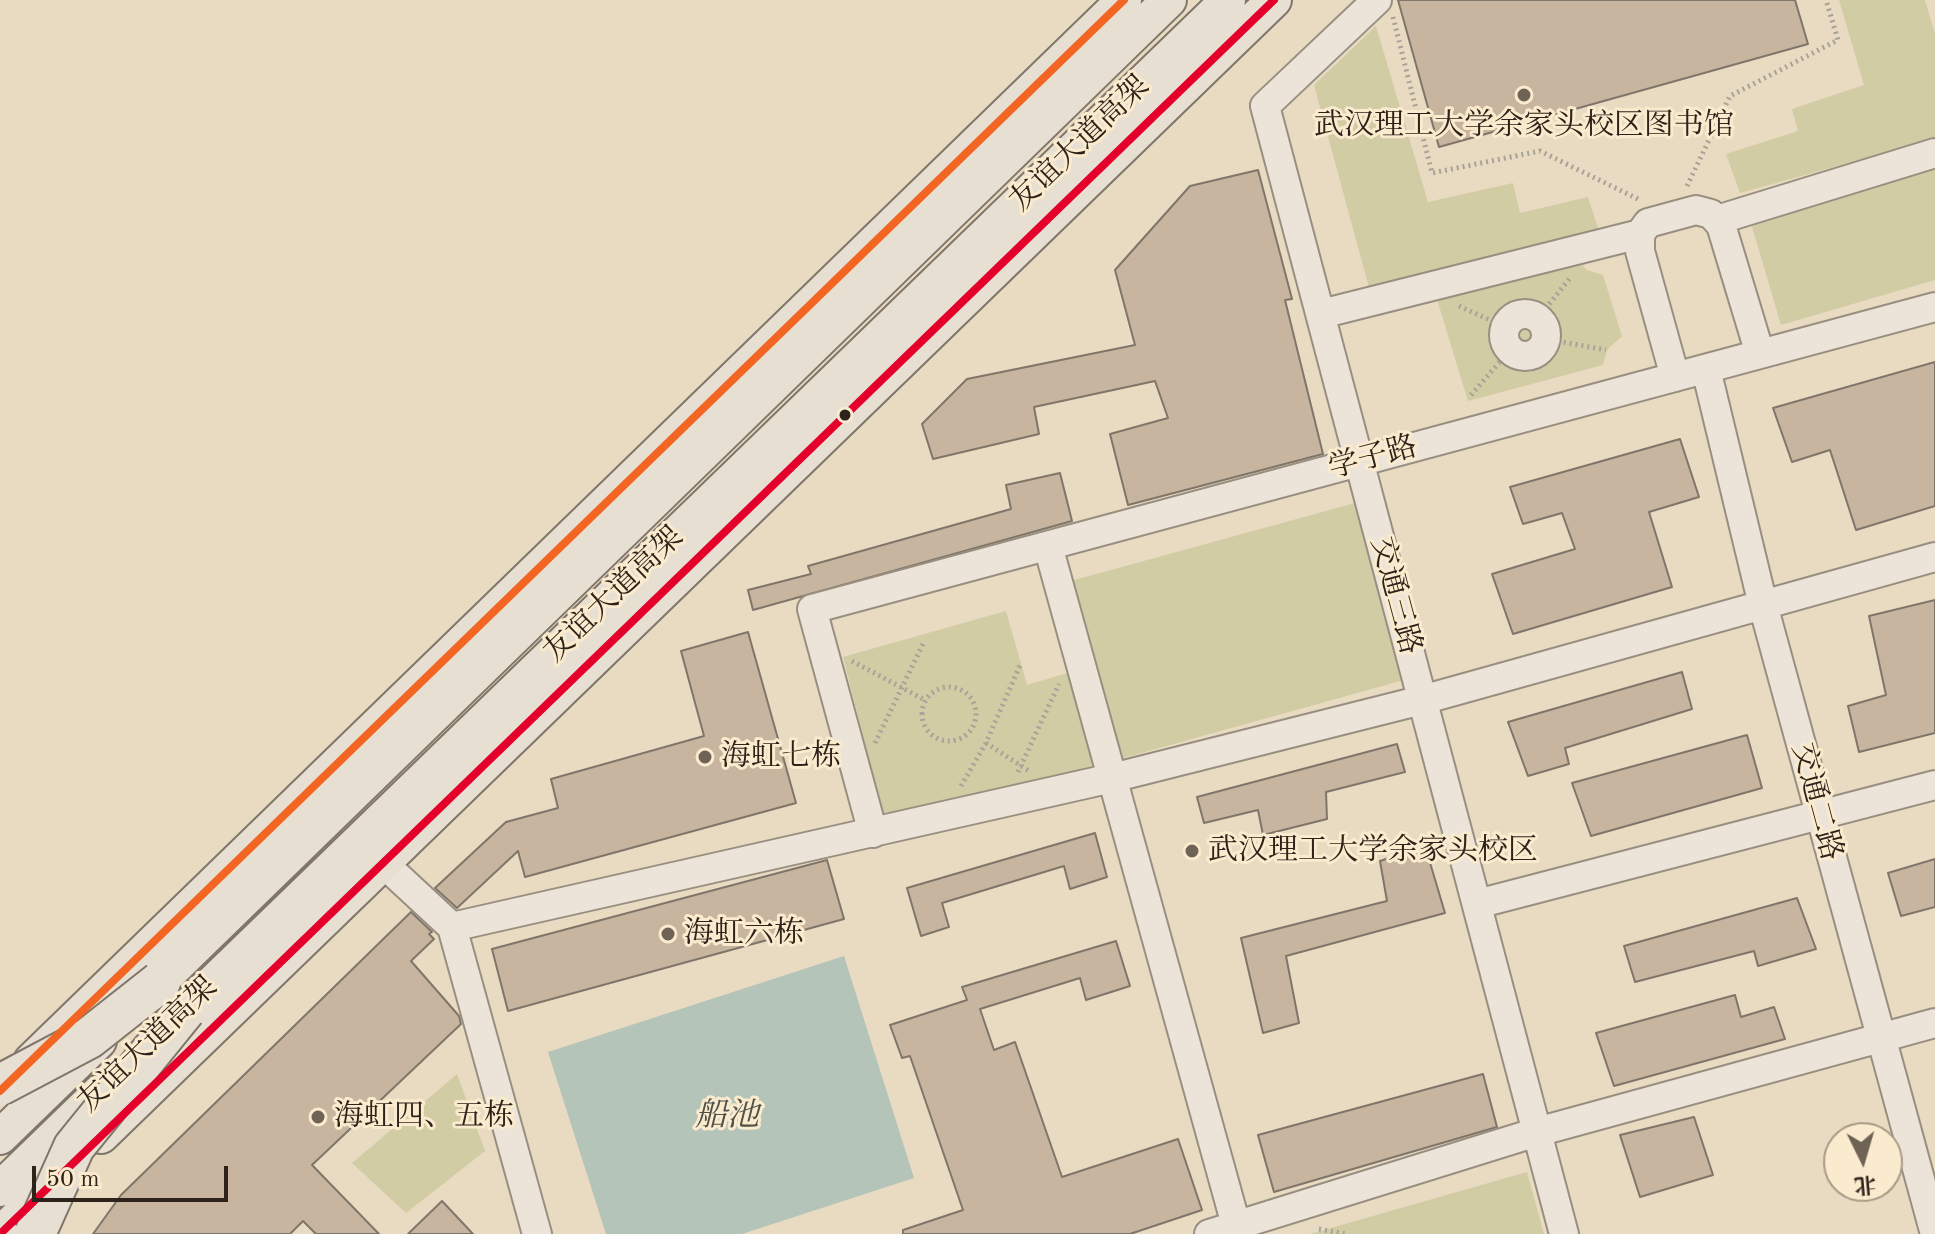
<!DOCTYPE html>
<html>
<head>
<meta charset="utf-8">
<style>
	body { margin:0 }
	#map { position:relative; width:1935px; height:1234px; overflow:hidden; background:#e9dac2; font-family:"Old Standard TT","Noto Serif SC",serif }
	canvas { display:block }
	.north { position:absolute; left:1823px; top:1122px; width:80px; height:80px; box-sizing:border-box; background:#faeace; border:2px solid #a89a86; border-radius:50%; rotate:175deg; font-size:22px; font-weight:700; line-height:32px; text-align:center; color:#2e231a }
	.north::after { content:''; display:block; margin:auto; width:28px; height:36px; background:#6f6355; clip-path:polygon(50% 0,100% 100%,50% 72%,0 100%) }
	.scale { position:absolute; left:32px; top:1166px; width:196px; height:36px; box-sizing:border-box; border:4px solid #2e231a; border-top:0; padding-left:10px; font-size:24px; line-height:28px; white-space:nowrap; color:#2e231a; -webkit-text-stroke:6px #faeace; paint-order:stroke }
</style>
</head>
<body>
<div id="map">
<canvas width="1935" height="1234"></canvas>
<div class="north">北</div>
<div class="scale">50 m</div>
</div>
<script>
const ctx = document.querySelector('canvas').getContext('2d');
ctx.lineJoin = 'round';
function fill(path, color) { ctx.fillStyle = color; ctx.fill(path, 'evenodd'); }
const poly = rows => new Path2D(rows.map(r => 'M' + r).join(''));
function stroke(path, color, width, dash) { ctx.strokeStyle = color; ctx.lineWidth = width; ctx.lineCap = dash ? 'butt' : 'round'; ctx.setLineDash(dash || []); ctx.stroke(path); }
function write(font, color, halo, rows, align = 'center') {
  ctx.font = font + ' "Old Standard TT","Noto Serif SC",serif'; ctx.lineWidth = 6; ctx.setLineDash([]); ctx.textBaseline = 'middle'; ctx.strokeStyle = halo; ctx.fillStyle = color; for (const [text, x, y, turn = 0] of rows) {
    ctx.save(); ctx.translate(x, y); ctx.rotate((+turn || 0) * Math.PI / 180); ctx.textAlign = isNaN(turn) ? turn : align; if (halo) ctx.strokeText(text, 0, 0); ctx.fillText(text, 0, 0); ctx.restore();
  }
}
const green = poly([
	[1839,0,1925,0,1935,34,1935,139,1740,193,1726,154,1798,131,1792,109,1864,85],
	[1376,26,1428,202,1513,183,1520,213,1588,197,1600,234,1371,295,1314,85],
	[1935,164,1935,280,1781,325,1750,220],
	[1576,258,1587,270,1603,275,1622,336,1607,350,1603,365,1468,401,1436,296],
	[1355,503,1404,680,1120,759,1071,581],
	[1006,611,1027,685,1071,672,1099,764,885,822,843,657],
	[457,1074,485,1151,406,1213,352,1163],
	[1527,1172,1544,1234,1310,1234]
]);
const water = poly([
	[844,956,914,1178,742,1234,606,1234,548,1052]
]);
const building = poly([
	[1398,0,1795,0,1808,44,1439,147,1398,0],
	[1258,170,1292,299,1285,300,1323,454,1128,505,1110,434,1168,418,1155,381,1034,407,1039,434,933,459,922,424,967,379,1135,345,1115,270,1190,186,1258,170],
	[1935,362,1935,506,1856,530,1830,450,1792,462,1773,408,1935,362],
	[1680,439,1699,497,1649,512,1672,587,1513,634,1492,574,1575,549,1562,513,1523,524,1510,487,1680,439],
	[1060,473,1072,521,753,610,748,590,811,574,808,566,1011,509,1006,485,1060,473],
	[1935,600,1935,733,1859,752,1848,706,1886,695,1869,616,1935,600],
	[748,632,796,803,525,877,518,851,457,908,435,888,506,822,558,808,551,779,704,736,681,651,748,632],
	[1682,672,1692,709,1565,748,1569,764,1528,776,1508,722,1682,672],
	[1747,735,1762,788,1591,836,1572,783,1747,735],
	[1397,744,1405,772,1326,792,1327,819,1263,835,1258,810,1204,823,1197,797,1397,744],
	[1095,833,1107,877,1070,889,1064,866,942,903,949,927,921,936,907,888,1095,833],
	[1425,846,1445,913,1286,956,1299,1023,1263,1033,1241,938,1387,901,1380,861,1425,846],
	[1935,859,1935,907,1901,916,1888,873,1935,859],
	[827,860,844,919,508,1011,492,949,827,860],
	[1797,898,1816,949,1758,966,1754,951,1635,982,1624,946,1797,898],
	[411,912,432,932,429,934,434,939,411,961,459,1016,461,1024,312,1165,379,1234,316,1234,303,1221,290,1234,93,1234,121,1195,411,912],
	[1116,941,1130,986,1086,1000,1080,978,980,1009,994,1050,1015,1042,1062,1177,1178,1139,1202,1210,1130,1234,903,1234,903,1230,963,1210,910,1056,902,1058,890,1025,967,1000,962,987,1116,941],
	[1735,995,1741,1017,1774,1007,1785,1039,1614,1086,1596,1033,1735,995],
	[1483,1074,1497,1127,1274,1192,1258,1135,1483,1074],
	[1694,1117,1713,1175,1640,1197,1620,1135,1694,1117],
	[442,1201,473,1234,408,1234,442,1201]
]);
const path = poly([
	[1393,17,1432,173,1540,151,1640,200],
	[1687,186,1730,96,1838,40,1826,0],
	[1459,306,1505,327],
	[1538,318,1570,278],
	[1546,339,1606,350],
	[1471,395,1510,350],
	[852,661,925,700],
	'922 714a27 27 0 1 1 54 0a27 27 0 1 1-54 0Z',
	[875,743,924,642],
	[986,743,1029,771],
	[1018,772,1059,684],
	[961,786,986,743,1021,663],
	[1319,1229,1346,1234]
]);
const minor = poly([
	[1377,0,1265,106,1564,1234],
	[1717,220,1935,153],
	'1504 335a21 21 0 1 1 42 0a21 21 0 1 1-42 0Z',
	[1321,314,1640,234],
	[1706,369,1763,605,1935,1234],
	[1675,377,1640,251,1640,234,1648,223,1696,210,1711,214,1721,225,1760,354],
	[1048,546,1236,1225],
	[873,833,812,609,1935,307],
	[383,863,452,927,537,1234],
	[1477,904,1935,785],
	[452,927,1112,778,1422,700,1935,557],
	[1209,1234,1537,1132,1935,1023]
]);
const major = poly([
	[140,1001,1169,0],
	[167,1027,1228,0],
	[31,1061,1124,0],
	[101,1136,1274,0],
	[0,1137,99,1041],
	[0,1189,100,1092],
	[0,1234,55,1181]
]);
const highwayBridge = poly([
	[0,1085,89,1038,160,982],
	[35,1234,74,1147,185,1010]
]);
const bus1 = poly([
	[0,1234,1274,0]
]);
const bus2 = poly([
	[0,1091,1124,0]
]);
const markers = [
	[1524,95,8,"#6f6355"],
	[845,415,7,"#2e231a"],
	[705,757,8,"#6f6355"],
	[1192,851,8,"#6f6355"],
	[668,934,8,"#6f6355"],
	[318,1117,8,"#6f6355"]
];
const poiNames = [
	["武汉理工大学余家头校区图书馆",1524,126,"center"],
	["海虹七栋",721,757],
	["武汉理工大学余家头校区",1208,851],
	["海虹六栋",684,934],
	["海虹四、五栋",334,1117]
];
const streetNames = [
	["友谊大道高架",1080,144,-44],
	["学子路",1373,458,-15],
	["友谊大道高架",614,595,-44],
	["交通三路",1395,596,75],
	["交通二路",1816,802,75],
	["友谊大道高架",148,1045,-44]
];
const waterNames = [
	["船池",727,1117]
];
fill(green, '#d1cca4');
fill(water, '#b5c4b8');
fill(building, '#c8b5a0');
stroke(building, '#7f7669', 2);
stroke(minor, '#988f80', 32);
stroke(major, '#7f7669', 38);
stroke(path, '#a8a298', 5, [2, 4]);
stroke(minor, '#ece4d8', 28);
stroke(major, '#e7dfd2', 34);
stroke(highwayBridge, '#7f7669', 44, []);
stroke(highwayBridge, '#e7dfd2', 40);
stroke(bus1, '#e4002b', 8);
stroke(bus2, '#f26522', 8);
for (const [x, y, r, color] of markers) { const dot = new Path2D(); dot.arc(x, y, r, 0, 2 * Math.PI); ctx.fillStyle = color; ctx.fill(dot); stroke(dot, '#faeace', 3); }
write('30px', '#2e231a', '#faeace', poiNames, 'left');
write('30px', '#2e231a', '#faeace', streetNames);
write('italic 32px', '#505148', '#faeace', waterNames);
</script>
</body>
</html>
